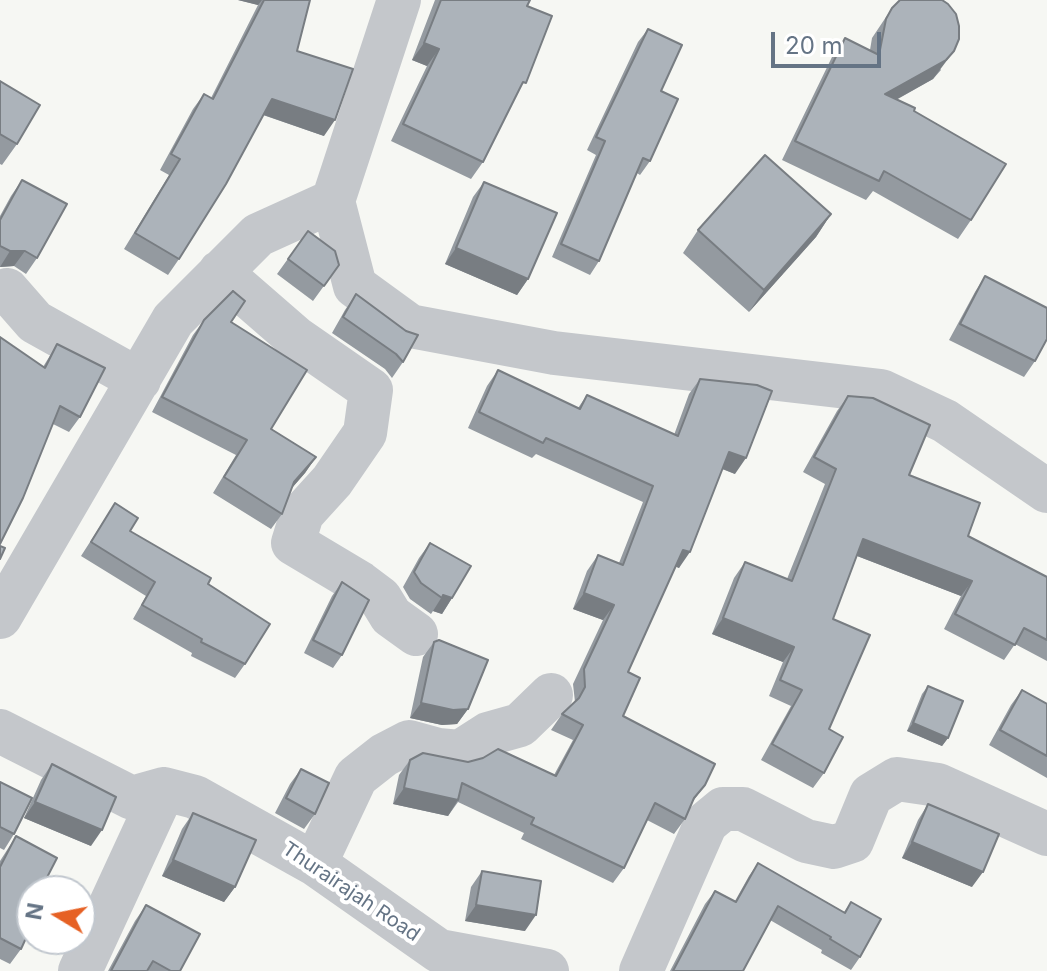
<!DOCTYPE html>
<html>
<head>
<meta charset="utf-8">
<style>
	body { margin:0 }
	#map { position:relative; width:1047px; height:971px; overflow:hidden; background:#f6f7f3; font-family:Inter,sans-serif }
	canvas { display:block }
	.north { position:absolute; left:16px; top:875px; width:80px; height:80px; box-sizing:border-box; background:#fff; border:2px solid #c1c7ce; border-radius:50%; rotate:280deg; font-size:22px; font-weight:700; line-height:32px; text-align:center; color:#657485 }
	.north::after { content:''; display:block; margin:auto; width:28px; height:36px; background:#e66124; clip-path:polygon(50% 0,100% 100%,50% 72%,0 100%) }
	.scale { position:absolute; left:771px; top:32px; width:110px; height:36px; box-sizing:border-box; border:4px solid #657485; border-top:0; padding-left:10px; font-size:24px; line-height:28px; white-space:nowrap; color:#657485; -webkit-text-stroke:6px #fff; paint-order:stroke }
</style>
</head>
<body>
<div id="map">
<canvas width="1047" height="971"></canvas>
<div class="north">N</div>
<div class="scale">20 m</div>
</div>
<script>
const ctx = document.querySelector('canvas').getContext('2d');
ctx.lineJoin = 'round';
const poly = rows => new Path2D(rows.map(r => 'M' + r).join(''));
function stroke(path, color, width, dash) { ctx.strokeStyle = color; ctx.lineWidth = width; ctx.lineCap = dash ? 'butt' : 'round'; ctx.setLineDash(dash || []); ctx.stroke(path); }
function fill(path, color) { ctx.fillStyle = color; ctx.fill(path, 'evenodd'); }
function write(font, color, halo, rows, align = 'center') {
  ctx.font = font + ' Inter,sans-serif'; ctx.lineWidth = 8; ctx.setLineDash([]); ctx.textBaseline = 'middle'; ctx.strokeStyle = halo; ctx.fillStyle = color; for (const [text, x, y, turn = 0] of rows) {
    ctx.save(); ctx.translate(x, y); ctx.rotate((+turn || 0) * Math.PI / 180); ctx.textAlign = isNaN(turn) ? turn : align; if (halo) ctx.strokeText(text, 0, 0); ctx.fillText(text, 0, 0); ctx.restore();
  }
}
const minor = poly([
	[399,0,333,201,355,286,410,326,554,353,881,391,945,421,1047,491],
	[220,272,296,338,371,390,365,433,332,481,302,514,293,543,360,583,380,598,391,616,416,634],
	[7,290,35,322,139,380],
	[0,617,173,320,258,235,333,201],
	[0,731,132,798,164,789,80,971],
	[164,789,195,797,315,864,439,951,547,971],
	[315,864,356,777,384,755,409,742,438,750,460,752,488,734,520,725,551,695],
	[641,971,706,823,723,809,743,809,806,841,834,847,852,841,871,795,897,779,938,785,1047,834]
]);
const wall = poly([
	[238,0,310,0,297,51,324,136,263,115,179,259,168,275,124,249,169,175,160,170,193,109,204,94,211,98,258,5],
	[435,0,530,0,527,6,515,98,483,162,471,179,391,141,427,66,412,60],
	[892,8,941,70,933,79,896,100,914,111,971,220,958,239,873,191,866,200,782,160,832,57,845,38,870,50,872,38],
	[648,29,661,91,650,161,640,175,637,173,599,261,590,275,552,257,596,155,587,150,638,42],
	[0,81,17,144,2,165,0,164],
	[22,180,37,258,26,274,14,266,0,267,0,216,11,196],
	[484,182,528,279,517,295,445,264,473,197],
	[831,214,816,237,749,312,683,253,698,230],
	[308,231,339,265,313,301,277,274],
	[985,276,1035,361,1024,377,949,340,975,292],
	[356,294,403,362,392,378,385,369,332,333,345,310],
	[204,320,231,322,271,429,316,457,305,473,292,488,282,514,271,529,213,493,236,455,152,412,193,335],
	[57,344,80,417,69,432,53,424,43,367],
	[498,370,578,408,587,395,674,435,689,394,700,379,735,474,722,469,679,568,675,566,628,672,623,716,705,785,691,804,685,819,674,834,647,820,624,868,613,883,521,839,524,833,458,802,448,816,393,804,399,775,410,760,554,775,573,740,551,730,562,714,575,702,573,684,603,620,573,609,587,571,598,555,619,563,643,502,536,454,532,458,468,428,487,386],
	[848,396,909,475,968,536,1047,577,1047,661,1015,644,1004,660,944,629,961,596,857,556,833,619,829,729,824,773,813,788,761,760,791,706,769,696,783,662,712,634,734,578,745,562,787,579,825,484,803,472,837,411],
	[115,503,130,531,208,584,245,664,235,678,191,656,192,653,133,619,146,596,81,556],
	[430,543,452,598,442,614,433,611,431,614,410,599,403,587,419,558],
	[342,582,342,655,333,668,304,653,332,596],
	[434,642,468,709,457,724,442,725,410,718,423,657],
	[928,686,948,738,942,746,907,731,922,694],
	[1022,690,1047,704,1047,778,989,745,1011,705],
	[52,764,91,846,24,818,41,780],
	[301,769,315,814,304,829,275,813,290,784],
	[0,782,14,834,4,850,0,848],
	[928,804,972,887,902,858,918,820],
	[193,813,235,887,224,902,162,876,182,829],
	[16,836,32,891,21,949,10,964,0,959,0,861],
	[758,863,844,912,851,902,860,957,851,970,821,953,822,950,770,920,743,971,670,971,705,904,715,891,735,901,749,876],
	[482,871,525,931,465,921,471,887],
	[146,905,180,971,108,971,135,921]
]);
const shadedWall = poly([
	[238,0,262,0,258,5],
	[424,43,439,49,427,66,412,60],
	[954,51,933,79,872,113,885,94],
	[272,99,335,120,324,136,261,114],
	[831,214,816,237,749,312,764,290],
	[456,248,528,279,517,295,445,264],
	[10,251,25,251,14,266,0,267],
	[729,452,746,458,735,474,718,467],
	[316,457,305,473,283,498,294,482],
	[863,539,972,581,961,596,852,554],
	[683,550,690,552,679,568,672,565],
	[584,593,614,605,603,620,573,609],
	[443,595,452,598,442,614,433,611],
	[723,618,794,647,783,662,712,634],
	[421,703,468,709,457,724,442,725,410,718],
	[913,723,948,738,942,746,907,731],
	[404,788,458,800,448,816,393,804],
	[35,802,102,830,91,846,24,818],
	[912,842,983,872,972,887,902,858],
	[173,860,235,887,224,902,162,876],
	[476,905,536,915,525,931,465,921]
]);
const building = poly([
	[264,0,310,0,297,51,353,69,335,120,272,99,226,184,179,259,135,233,180,159,171,154,204,94,213,99,264,0],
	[441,0,530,0,527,6,552,16,526,83,523,82,483,162,403,124,439,49,424,43,441,0],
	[900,0,942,0,948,4,956,14,959,26,959,39,954,51,946,60,885,94,915,108,914,111,1006,164,971,220,884,171,879,181,795,141,845,38,879,55,886,19,892,8,900,0],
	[648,29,682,45,661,91,678,99,650,161,643,158,599,261,561,244,605,141,596,137,648,29],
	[0,81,40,105,17,144,0,134,0,81],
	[765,155,831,214,764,290,698,230,765,155],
	[22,180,67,204,37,258,25,251,10,251,0,246,0,220,22,180],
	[484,182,557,213,528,279,456,248,484,182],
	[308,231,335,251,339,265,324,286,288,259,308,231],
	[985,276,1047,308,1047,339,1035,361,960,324,985,276],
	[233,291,245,301,231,322,307,370,271,429,316,457,294,482,282,514,224,477,247,440,162,397,204,320,233,291],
	[356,294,406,331,418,335,403,362,396,354,343,317,356,294],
	[0,337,45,368,57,344,105,368,80,417,60,406,23,498,0,544,0,337],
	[498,370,580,409,587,395,678,436,700,379,757,385,772,391,746,458,729,452,690,552,683,550,628,672,640,678,623,716,715,764,705,785,694,798,685,819,655,803,624,868,531,824,534,818,462,783,458,800,404,788,410,760,423,753,468,762,483,758,498,749,556,776,583,725,562,714,579,698,585,687,584,669,614,605,584,593,598,555,623,565,653,486,546,438,543,443,479,412,498,370],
	[848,396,873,398,930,425,909,475,980,503,968,536,1047,577,1047,640,1024,628,1015,645,955,614,972,581,863,539,833,619,870,635,829,729,843,737,824,773,772,744,802,690,780,680,794,647,723,618,745,562,792,581,836,469,814,457,848,396],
	[115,503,138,518,130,531,211,578,208,584,270,624,245,664,201,642,202,639,142,605,155,582,91,542,115,503],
	[430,543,471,566,452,598,443,595,442,598,421,583,414,572,430,543],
	[0,546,5,548,0,559,0,546],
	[342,582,369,600,342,655,313,640,342,582],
	[439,640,488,660,468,709,453,710,421,703,434,642,439,640],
	[928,686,963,701,948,738,913,723,928,686],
	[1022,690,1047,704,1047,756,1000,730,1022,690],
	[52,764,116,797,102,830,35,802,52,764],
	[301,769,329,783,315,814,286,798,301,769],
	[0,782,32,798,14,834,0,827,0,782],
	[928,804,999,834,983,872,912,842,928,804],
	[193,813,256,840,235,887,173,860,193,813],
	[16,836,57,858,40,891,32,891,32,925,21,949,0,938,0,867,16,836],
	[758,863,845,913,851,902,881,919,860,957,830,939,831,937,778,906,743,971,673,971,715,891,736,902,758,863],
	[482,871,541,881,536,915,476,905,482,871],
	[146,905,200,934,180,971,171,971,153,961,147,971,111,971,146,905]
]);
const streetNames = [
	["Thurairajah Road",351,892,34]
];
stroke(minor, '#c4c7cb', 44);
fill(wall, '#949aa0');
fill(shadedWall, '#787d82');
fill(building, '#acb3ba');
stroke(building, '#787d82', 2);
write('20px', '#657485', '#fff', streetNames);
</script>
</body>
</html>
